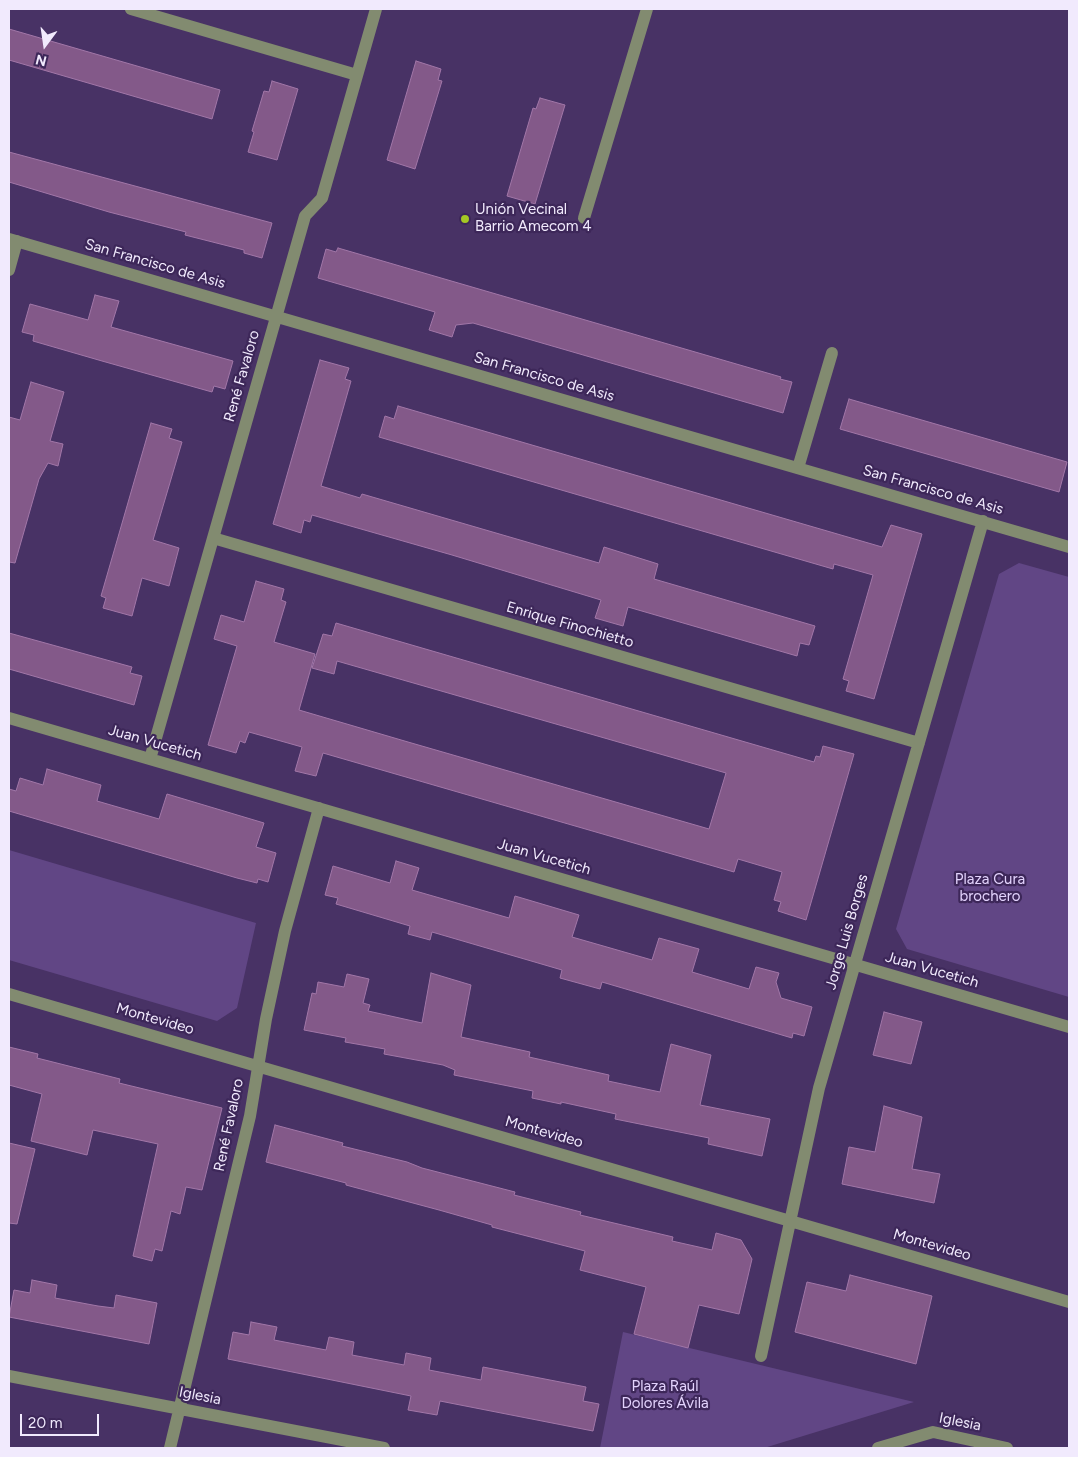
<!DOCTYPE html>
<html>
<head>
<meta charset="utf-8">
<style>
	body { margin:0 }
	#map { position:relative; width:1078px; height:1457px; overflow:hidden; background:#483265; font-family:Figtree,sans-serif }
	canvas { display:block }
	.frame { position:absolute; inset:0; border:10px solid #f1eafd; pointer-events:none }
	.north { position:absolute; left:20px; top:20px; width:50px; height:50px; -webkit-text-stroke:4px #3d2759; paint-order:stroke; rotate:194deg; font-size:14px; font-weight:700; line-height:20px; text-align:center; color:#f1eafd }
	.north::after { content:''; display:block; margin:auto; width:18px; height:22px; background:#f1eafd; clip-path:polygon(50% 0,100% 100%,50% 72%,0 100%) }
	.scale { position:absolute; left:20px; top:1414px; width:79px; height:22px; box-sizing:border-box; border:2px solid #f1eafd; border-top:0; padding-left:6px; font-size:15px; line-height:18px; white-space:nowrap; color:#f1eafd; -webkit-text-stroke:4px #3d2759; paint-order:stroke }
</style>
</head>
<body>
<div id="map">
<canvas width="1078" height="1457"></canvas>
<div class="frame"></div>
<div class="north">N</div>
<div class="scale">20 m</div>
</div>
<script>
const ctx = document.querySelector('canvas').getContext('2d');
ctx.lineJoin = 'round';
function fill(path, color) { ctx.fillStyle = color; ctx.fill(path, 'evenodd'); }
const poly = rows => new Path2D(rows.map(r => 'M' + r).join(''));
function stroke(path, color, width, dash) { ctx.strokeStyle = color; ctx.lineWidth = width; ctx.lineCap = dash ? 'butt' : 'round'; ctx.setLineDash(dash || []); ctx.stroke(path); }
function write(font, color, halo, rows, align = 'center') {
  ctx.font = font + ' Figtree,sans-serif'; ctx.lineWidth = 4.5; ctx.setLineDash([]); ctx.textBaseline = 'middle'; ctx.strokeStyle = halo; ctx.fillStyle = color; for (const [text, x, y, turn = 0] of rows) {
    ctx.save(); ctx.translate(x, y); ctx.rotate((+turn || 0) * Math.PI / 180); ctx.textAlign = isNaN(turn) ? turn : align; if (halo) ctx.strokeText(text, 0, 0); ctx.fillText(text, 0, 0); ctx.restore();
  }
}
const green = poly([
	[1019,563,1069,577,1069,997,907,949,896,929,999,574],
	[9,850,256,923,237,1008,217,1021,9,960],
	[623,1332,914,1402,764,1448,600,1448]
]);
const building = poly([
	[9,29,220,90,212,119,9,60,9,29],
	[416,61,441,69,438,80,442,81,415,169,387,160,416,61],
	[272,81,298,89,277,160,248,152,254,132,252,131,264,91,269,92,272,81],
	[540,98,565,105,535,204,507,196,533,108,536,109,540,98],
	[9,152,272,223,262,258,244,253,244,250,185,235,186,232,109,212,9,182,9,152],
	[338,248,781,377,780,379,792,382,783,413,473,323,456,325,452,337,429,330,435,312,318,278,326,249,336,252,338,248],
	[95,295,119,301,111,327,233,361,225,389,214,386,212,392,102,361,33,341,34,335,22,332,30,304,88,320,95,295],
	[320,360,349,368,345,379,351,381,321,486,360,498,362,494,599,563,604,547,658,564,654,579,815,626,809,645,800,643,797,656,628,607,623,626,595,618,601,600,452,555,312,515,310,522,304,520,301,533,273,524,320,360],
	[31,382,64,392,50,441,63,444,58,466,48,463,39,479,15,563,9,562,9,417,20,420,31,382],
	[849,399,1067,462,1059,492,840,429,849,399],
	[398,406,882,547,891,525,922,534,874,699,846,691,849,681,843,679,873,575,834,564,833,569,379,437,385,416,394,419,398,406],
	[151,423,172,429,169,438,182,442,153,540,179,548,169,586,142,578,132,616,103,608,106,598,101,596,151,423],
	[256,581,284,589,281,600,286,602,274,642,315,654,299,710,408,742,709,829,726,773,337,661,334,674,312,668,323,634,332,636,336,623,814,762,816,756,820,757,823,746,854,754,806,920,778,911,781,902,774,900,782,872,738,859,734,872,323,753,316,776,295,771,302,747,249,732,245,743,240,741,236,753,208,745,237,646,214,639,221,615,244,622,256,581],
	[9,633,132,667,130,673,142,676,134,705,9,669,9,633],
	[47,769,101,785,97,801,159,819,167,794,264,823,256,847,276,853,268,882,258,879,257,883,237,878,9,811,9,789,16,791,20,778,43,785,47,769],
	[396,861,419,868,412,890,509,918,515,896,579,915,572,937,652,960,659,938,699,949,692,972,749,989,756,967,779,973,776,982,781,998,812,1007,804,1036,793,1033,792,1038,602,982,600,989,560,978,562,970,432,932,430,940,408,934,410,926,336,904,338,898,325,895,333,866,390,883,396,861],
	[431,973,471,985,461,1037,530,1052,529,1057,609,1075,608,1081,660,1092,671,1044,711,1055,700,1105,770,1119,762,1156,708,1144,709,1138,615,1119,616,1114,561,1102,561,1104,532,1098,533,1091,454,1075,455,1070,443,1065,384,1054,385,1049,345,1042,346,1038,304,1030,312,993,316,994,318,982,344,987,347,974,369,979,363,1003,370,1005,368,1011,422,1023,431,973],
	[884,1012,922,1022,911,1064,873,1055,884,1012],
	[9,1047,38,1054,37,1058,120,1079,119,1083,222,1108,202,1190,186,1187,180,1214,171,1211,162,1251,155,1249,152,1261,133,1256,158,1144,93,1130,87,1155,31,1141,42,1094,9,1085,9,1047],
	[884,1106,922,1117,912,1169,940,1174,934,1203,842,1184,849,1147,875,1152,884,1106],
	[275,1125,343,1143,342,1146,407,1162,422,1168,515,1192,514,1195,581,1212,580,1215,673,1237,672,1241,712,1250,716,1233,741,1240,752,1259,739,1314,699,1305,688,1348,634,1334,646,1287,580,1270,585,1251,492,1227,492,1225,439,1210,346,1185,346,1183,266,1162,275,1125],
	[9,1143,35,1149,17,1224,9,1223,9,1143],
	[850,1275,932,1296,916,1364,795,1332,807,1282,846,1291,850,1275],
	[32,1280,57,1285,55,1298,98,1306,114,1308,116,1295,157,1303,149,1344,9,1317,14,1290,30,1293,32,1280],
	[251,1322,277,1327,274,1340,326,1350,329,1337,354,1342,352,1355,404,1365,406,1353,431,1358,429,1370,481,1380,483,1367,586,1387,583,1401,599,1404,593,1431,445,1402,440,1401,437,1415,408,1410,411,1396,228,1359,233,1332,249,1335,251,1322]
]);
const minor = poly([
	[131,9,357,75],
	[584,218,647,9],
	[9,239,1069,547],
	[9,270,17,241],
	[798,468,832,353],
	[213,538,919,743],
	[9,718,1069,1027],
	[150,759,305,216,322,198,376,9],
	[9,994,1069,1302],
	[761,1356,819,1088,983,521],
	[9,1376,384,1448],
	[170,1448,250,1116,266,1019,285,931,319,808],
	[878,1448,933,1432,1007,1448]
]);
const markers = [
	[465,219,5,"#a4c824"]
];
const poiNames = [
	["Unión Vecinal",475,210],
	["Barrio Amecom 4",475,227]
];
const streetNames = [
	["San Francisco de Asis",155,264,16],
	["René Favaloro",242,376,-74],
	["San Francisco de Asis",544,377,16],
	["San Francisco de Asis",933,490,16],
	["Enrique Finochietto",570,625,16],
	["Juan Vucetich",155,743,16],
	["Juan Vucetich",544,857,16],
	["Jorge Luis Borges",847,932,-74],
	["Juan Vucetich",932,970,16],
	["Montevideo",155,1019,16],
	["René Favaloro",229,1125,-78],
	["Montevideo",544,1132,16],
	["Montevideo",932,1245,16],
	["Iglesia",200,1396,11],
	["Iglesia",960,1422,11]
];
const parkNames = [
	["Plaza Cura",990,880],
	["brochero",990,897],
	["Plaza Raúl",665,1387],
	["Dolores Ávila",665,1404]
];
fill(green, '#614685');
fill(building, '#835989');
stroke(building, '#a277a8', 1);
stroke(minor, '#828b70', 12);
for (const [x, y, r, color] of markers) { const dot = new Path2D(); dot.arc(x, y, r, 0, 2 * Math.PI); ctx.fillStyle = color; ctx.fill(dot); stroke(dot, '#3d2759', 2); }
write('15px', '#f1eafd', '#3d2759', poiNames, 'left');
write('15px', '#f1eafd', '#3d2759', streetNames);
write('15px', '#e3d3fd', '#3d2759', parkNames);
</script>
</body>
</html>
